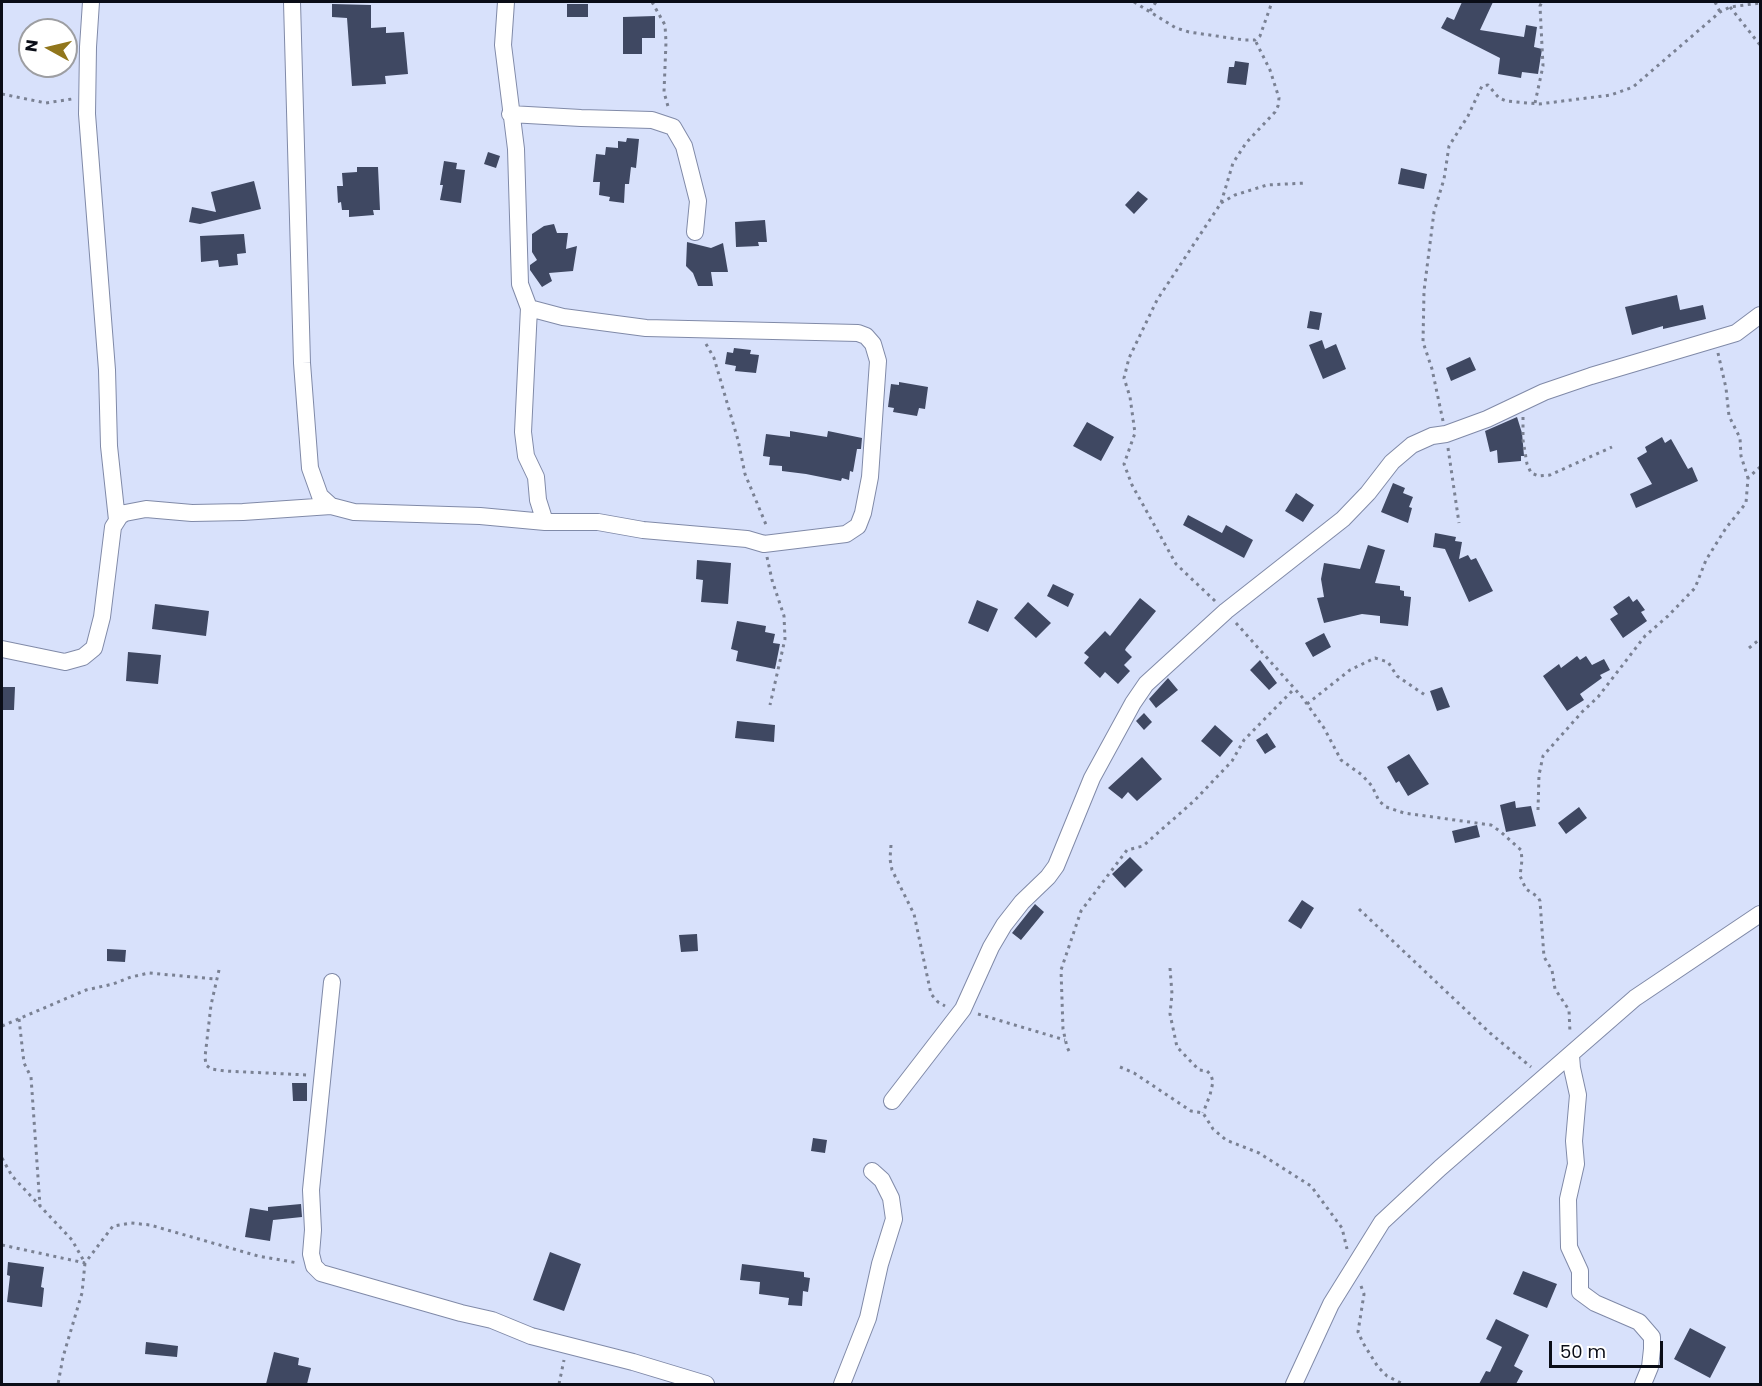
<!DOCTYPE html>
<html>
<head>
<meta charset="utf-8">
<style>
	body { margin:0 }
	#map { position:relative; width:1762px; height:1386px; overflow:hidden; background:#d8e1fb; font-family:Poppins,sans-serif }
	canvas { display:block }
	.frame { position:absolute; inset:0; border:3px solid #0a0d17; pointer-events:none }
	.north { position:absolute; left:18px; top:18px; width:60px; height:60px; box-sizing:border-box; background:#fff; border:2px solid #9d9ea2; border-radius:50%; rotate:278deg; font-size:16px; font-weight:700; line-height:24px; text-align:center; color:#0a0d17 }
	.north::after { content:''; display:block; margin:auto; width:21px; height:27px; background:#91761c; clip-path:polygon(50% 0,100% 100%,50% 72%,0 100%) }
	.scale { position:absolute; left:1549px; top:1341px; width:114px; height:27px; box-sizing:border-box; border:3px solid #0a0d17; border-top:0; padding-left:8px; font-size:18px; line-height:21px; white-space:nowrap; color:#0a0d17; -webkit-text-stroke:4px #fff; paint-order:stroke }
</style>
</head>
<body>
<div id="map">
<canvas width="1762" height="1386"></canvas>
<div class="frame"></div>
<div class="north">N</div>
<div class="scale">50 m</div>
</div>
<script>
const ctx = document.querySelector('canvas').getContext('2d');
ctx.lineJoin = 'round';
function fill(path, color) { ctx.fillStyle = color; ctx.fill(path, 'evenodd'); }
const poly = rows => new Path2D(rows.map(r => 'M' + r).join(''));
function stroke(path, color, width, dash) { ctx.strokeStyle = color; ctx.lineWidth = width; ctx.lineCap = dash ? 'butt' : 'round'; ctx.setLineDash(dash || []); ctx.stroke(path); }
const building = poly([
	[1462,2,1493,2,1480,30,1524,37,1526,25,1537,27,1534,47,1542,49,1538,74,1522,72,1521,78,1498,74,1500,58,1441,28,1447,17,1454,20],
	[332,4,371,5,371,28,386,27,386,33,404,32,408,74,385,76,386,84,352,86,347,18,332,17],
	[567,4,588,4,588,17,567,17],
	[655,16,655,38,642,38,642,54,623,54,623,17],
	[1235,61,1249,63,1246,85,1227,83,1229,67,1234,67],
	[627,138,639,139,636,168,631,167,629,184,625,184,624,203,609,201,610,197,599,195,600,182,593,182,596,154,605,155,606,147,618,148,618,141,626,142],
	[488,152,500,156,496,168,484,164],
	[444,161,457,163,456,169,465,170,461,203,440,200,443,185,440,185],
	[357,167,378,167,380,210,373,210,374,215,349,217,349,210,342,210,341,202,338,203,337,186,343,186,342,173,357,172],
	[1401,168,1427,174,1424,189,1398,184],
	[254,181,261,209,200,224,189,222,192,207,216,212,211,192],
	[1138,191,1148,199,1134,214,1125,205],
	[765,220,767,242,758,242,759,246,736,247,735,222],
	[554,224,557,233,568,233,566,249,577,246,573,271,549,273,552,281,542,287,530,270,530,265,537,260,532,252,532,234,544,226],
	[244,234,246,253,237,254,238,265,219,267,218,260,201,262,200,236],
	[687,242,711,248,723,243,728,272,711,272,713,286,698,286,693,273,686,266],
	[1677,295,1680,310,1703,305,1706,319,1663,329,1663,326,1632,335,1625,307],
	[1310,311,1322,313,1319,330,1307,328],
	[1322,340,1325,349,1336,344,1346,369,1323,379,1309,345],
	[734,348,751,350,750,354,759,355,756,373,735,371,736,366,725,364,727,352,733,353],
	[1470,357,1476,370,1451,381,1446,368],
	[899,382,928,387,925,409,919,408,917,416,893,412,894,408,888,407,891,384,899,385],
	[1517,417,1522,433,1524,456,1521,456,1521,461,1498,463,1497,450,1490,452,1485,431],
	[1087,422,1114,437,1101,461,1073,446],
	[790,431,827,437,828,431,862,438,861,449,857,449,853,472,850,471,849,480,842,478,841,481,806,474,782,471,782,466,769,465,770,457,763,456,766,434,790,437],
	[1662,437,1665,443,1671,439,1688,469,1692,467,1698,481,1636,508,1630,494,1652,484,1637,458,1647,452,1645,447],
	[1393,483,1405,488,1403,493,1413,497,1409,507,1412,508,1408,523,1381,512],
	[1296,493,1314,505,1303,522,1285,511],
	[1188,515,1222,533,1226,525,1253,540,1244,558,1183,525],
	[1435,533,1456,537,1455,541,1462,542,1459,559,1468,555,1471,560,1476,558,1493,591,1469,602,1445,549,1433,547],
	[1368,545,1385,550,1375,583,1400,586,1400,590,1404,591,1404,596,1411,597,1408,626,1380,623,1380,616,1362,614,1324,623,1317,598,1324,597,1321,579,1324,563,1360,569],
	[697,560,731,563,728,604,701,602,703,580,696,579],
	[1053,584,1074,594,1068,607,1047,596],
	[1629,596,1633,602,1637,599,1645,610,1641,612,1647,621,1623,638,1610,619,1618,614,1613,607],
	[1140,598,1156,611,1126,648,1125,650,1132,657,1124,665,1130,671,1118,684,1105,672,1100,678,1084,663,1089,657,1084,653,1105,631,1110,636],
	[977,600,998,609,988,632,968,623],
	[1028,602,1051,623,1036,638,1014,618],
	[155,604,209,611,206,636,152,629],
	[737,621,766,626,765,632,775,634,773,643,780,644,775,669,736,661,738,651,731,649],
	[1324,633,1331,647,1313,657,1305,643],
	[128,652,161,655,158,684,126,681],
	[1577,656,1580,660,1586,656,1592,665,1604,659,1610,670,1600,675,1602,678,1580,694,1584,700,1567,711,1543,676,1559,664,1561,668],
	[1260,660,1277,683,1269,690,1250,670],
	[1168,678,1178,690,1156,708,1149,699],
	[2,687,15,687,14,710,2,710],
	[1442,687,1450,707,1437,711,1430,691],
	[1144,713,1152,722,1144,730,1136,721],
	[737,721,775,725,774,742,735,738],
	[1215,725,1233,741,1220,757,1201,741],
	[1267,733,1276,747,1265,754,1256,740],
	[1409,754,1429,784,1408,796,1399,781,1396,783,1387,767],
	[1142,757,1162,779,1137,801,1128,792,1122,799,1108,788],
	[1515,801,1516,808,1531,806,1536,826,1506,832,1500,805],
	[1579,807,1587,818,1566,834,1558,823],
	[1477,825,1480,837,1455,843,1452,831],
	[1130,857,1143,870,1125,888,1112,874],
	[1302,900,1314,908,1301,929,1288,921],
	[1035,904,1044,912,1021,940,1012,933],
	[697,934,698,951,681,952,679,935],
	[107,949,126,950,125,962,107,961],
	[292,1083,307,1083,307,1101,293,1101],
	[813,1138,827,1140,825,1153,811,1151],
	[301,1204,302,1217,273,1220,270,1241,245,1237,250,1208,268,1211,268,1207],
	[550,1252,581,1264,564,1311,533,1300],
	[8,1262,44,1267,41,1287,44,1288,42,1307,7,1302,10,1276,7,1275],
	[742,1264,804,1272,804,1277,810,1278,808,1292,803,1291,802,1306,788,1305,789,1298,759,1294,760,1282,740,1280],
	[1523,1271,1557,1284,1547,1308,1513,1294],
	[1496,1319,1529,1335,1514,1366,1523,1371,1516,1384,1479,1384,1486,1371,1490,1372,1502,1347,1486,1339],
	[1690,1328,1726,1347,1710,1378,1674,1359],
	[146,1342,178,1346,177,1357,145,1354],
	[274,1352,299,1358,298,1365,311,1368,307,1384,266,1384]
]);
const path = poly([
	[652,2,665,25,666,42,664,92,669,110],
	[1134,2,1176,28,1189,32,1244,40,1255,40,1260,36,1272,2],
	[1715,2,1720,12],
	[1730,7,1760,45],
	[1150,11,1156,2],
	[2,94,46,103,72,99],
	[1535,103,1543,66,1540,6,1542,2],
	[1221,203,1235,195,1267,185,1306,183],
	[706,344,714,358,738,440,745,474,767,527],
	[1718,353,1726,388,1729,416,1740,438,1741,456,1748,478],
	[1523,417,1523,440,1527,464,1531,473,1539,476,1550,475,1612,447],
	[1443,421,1432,369,1423,342,1424,291,1434,212,1444,179,1449,146,1468,116,1482,86,1488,85,1499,98,1506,101,1539,104,1611,95,1633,87,1720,12,1730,7,1760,3],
	[1448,448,1459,523],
	[767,557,772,580,784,616,785,639,770,705],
	[1215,601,1176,564,1132,485,1124,464,1135,433,1130,397,1124,378,1129,358,1157,300,1221,203,1233,163,1246,143,1275,112,1278,106,1279,98,1270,70,1255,40],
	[1236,623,1302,697,1324,728,1341,760,1362,775,1372,786,1379,801,1386,807,1404,813,1491,825,1501,832,1521,850,1522,860,1520,876,1526,889,1538,897,1540,901,1544,957,1552,970,1555,989,1569,1010,1570,1033],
	[1749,648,1760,639],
	[1307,704,1350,670,1375,658,1388,662,1397,676,1425,695],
	[1538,810,1539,775,1543,756,1582,712,1598,697,1645,636,1668,616,1695,588,1706,560,1726,528,1746,503,1748,478,1760,467],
	[891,845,890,859,892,870,914,914,931,994,938,1002,945,1006],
	[1359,909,1490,1033,1531,1067],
	[1170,968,1172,994,1170,1014,1177,1047,1199,1070,1207,1071,1211,1075,1213,1082,1210,1095,1203,1113],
	[219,970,211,1005,205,1057,206,1065,211,1069,225,1071,308,1075],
	[978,1014,1065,1040],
	[19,1019,24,1063,31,1077,40,1206],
	[2,1026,86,990,113,984,131,977,149,973,216,979],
	[1069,1051,1067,1047,1063,1029,1061,970,1081,911,1127,850,1143,846,1195,800,1232,761,1244,740,1294,689],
	[1120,1067,1134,1073,1191,1111,1203,1113,1213,1129,1226,1140,1259,1153,1311,1186,1342,1228,1347,1249],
	[2,1158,12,1176,72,1240,85,1263,82,1293,63,1357,58,1384],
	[2,1245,85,1263,113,1226,131,1223,150,1225,258,1256,298,1263],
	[1361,1286,1364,1294,1358,1332,1363,1343,1378,1367,1387,1376,1403,1384],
	[559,1384,564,1360]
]);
const minor = poly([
	[91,2,88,47,87,114,107,370,109,446,117,520],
	[292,2,302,363,310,468,320,496,331,506,354,512,480,516,545,522,598,522,643,530,747,539,764,544,846,534,858,526,863,513,870,477,878,361,873,344,866,336,858,333,646,328,563,317,529,308],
	[506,2,503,45,516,149,520,284,529,308,523,432,526,456,536,477,538,500,545,522],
	[510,114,581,118,652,120,673,127,684,146,698,201,695,232],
	[2,649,65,662,83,657,94,648,102,617,113,527,120,516,125,513,146,509,192,513,243,512,331,506],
	[332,982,311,1190,313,1230,311,1254,314,1266,321,1273,461,1313,492,1320,531,1336,633,1362,706,1384],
	[1571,1056,1572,1068,1578,1095,1574,1141,1576,1164,1568,1199,1569,1247,1580,1271,1580,1292,1595,1303,1639,1322,1652,1337,1652,1349,1650,1367,1643,1384],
	[892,1101,963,1009,991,947,1004,925,1022,902,1048,877,1056,866,1092,778,1133,703,1146,684,1226,611,1343,519,1368,493,1392,462,1412,445,1432,436,1446,434,1487,419,1544,392,1591,376,1736,333,1760,315],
	[842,1384,868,1318,880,1264,894,1219,891,1198,882,1180,872,1171],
	[1294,1384,1331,1304,1382,1222,1440,1168,1635,998,1760,914]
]);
fill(building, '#3f4862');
stroke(minor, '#808aa8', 18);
stroke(path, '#7a8193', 3, [3, 4.5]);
stroke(minor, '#fff', 16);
</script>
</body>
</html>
